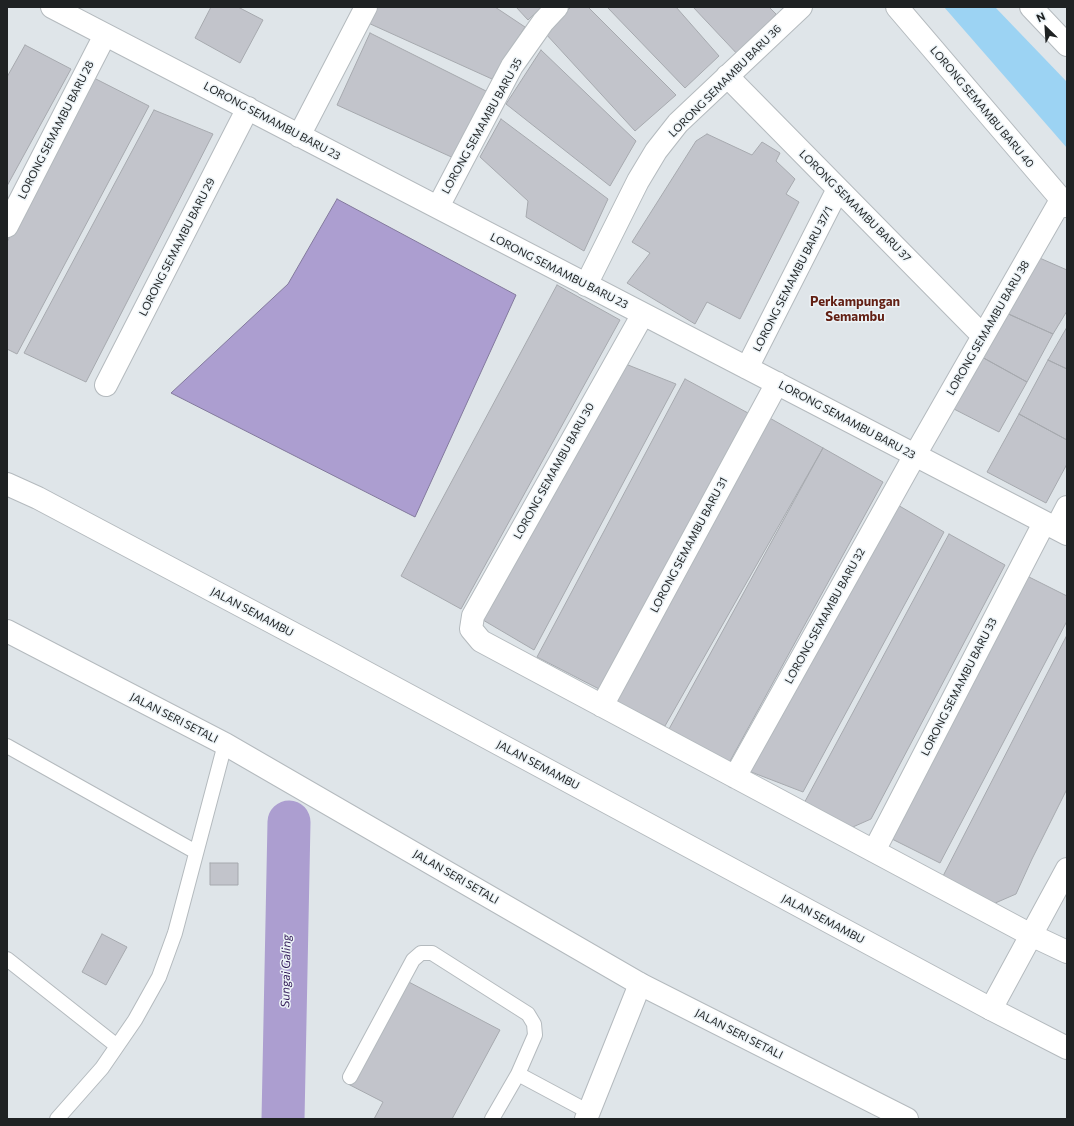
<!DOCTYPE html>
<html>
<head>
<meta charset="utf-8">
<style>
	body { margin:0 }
	#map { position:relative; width:1074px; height:1126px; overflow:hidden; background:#dfe5e9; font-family:Commissioner,sans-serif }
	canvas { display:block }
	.frame { position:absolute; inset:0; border:8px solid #1f2223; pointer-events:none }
	.north { position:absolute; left:1026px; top:8px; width:40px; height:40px; -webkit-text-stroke:3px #ecf3f7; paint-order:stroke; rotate:335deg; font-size:11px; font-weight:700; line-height:16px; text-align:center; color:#1f2223 }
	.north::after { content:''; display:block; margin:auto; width:14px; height:18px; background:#1f2223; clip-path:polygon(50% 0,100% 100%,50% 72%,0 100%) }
</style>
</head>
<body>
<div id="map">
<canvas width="1074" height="1126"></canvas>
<div class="frame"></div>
<div class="north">N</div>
</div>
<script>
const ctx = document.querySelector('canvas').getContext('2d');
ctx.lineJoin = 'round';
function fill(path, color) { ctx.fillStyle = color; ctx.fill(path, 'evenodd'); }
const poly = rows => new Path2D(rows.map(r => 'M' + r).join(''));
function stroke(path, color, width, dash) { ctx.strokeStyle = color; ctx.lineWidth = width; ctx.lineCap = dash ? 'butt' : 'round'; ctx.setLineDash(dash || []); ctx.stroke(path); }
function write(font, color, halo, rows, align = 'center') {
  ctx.font = font + ' Commissioner,sans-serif'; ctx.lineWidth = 3; ctx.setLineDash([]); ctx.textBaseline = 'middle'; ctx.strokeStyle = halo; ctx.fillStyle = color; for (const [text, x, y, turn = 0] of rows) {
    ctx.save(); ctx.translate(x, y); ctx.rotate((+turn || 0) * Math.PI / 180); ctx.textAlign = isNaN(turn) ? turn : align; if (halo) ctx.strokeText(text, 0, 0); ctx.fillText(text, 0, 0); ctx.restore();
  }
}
const green = poly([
	[944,7,995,7,1067,82,1067,148]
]);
const water = poly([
	[337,199,516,295,415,517,171,393,288,284,337,199]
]);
const river = poly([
	[283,1119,289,822]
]);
const building = poly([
	[211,7,238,7,263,20,240,63,195,38,211,7],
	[375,7,495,7,525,27,492,79,366,22,375,7],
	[516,7,542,7,528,20,516,7],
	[571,7,588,7,676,95,635,131,545,33,571,7],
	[607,7,676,7,719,56,685,88,607,7],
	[693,7,769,7,776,14,740,57,693,7],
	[370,33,488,92,458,160,337,105,370,33],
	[25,45,71,69,7,186,7,77,25,45],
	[541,50,636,141,610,186,506,104,541,50],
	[92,77,149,106,17,354,7,349,7,242,92,77],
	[154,110,213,134,86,382,24,353,154,110],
	[501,119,608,199,584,251,526,217,528,201,480,157,501,119],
	[707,134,752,155,762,142,780,153,776,161,795,179,786,194,799,202,740,319,707,302,695,324,627,283,650,253,632,242,696,141,707,134],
	[1035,256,1067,270,1067,311,1053,334,1004,312,1035,256],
	[557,285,620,320,461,609,401,576,557,285],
	[1004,312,1053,334,1027,382,980,356,1004,312],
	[1067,327,1067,369,1048,360,1067,327],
	[980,356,1027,382,999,432,950,407,980,356],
	[1048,360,1067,369,1067,440,1019,414,1048,360],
	[623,363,676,384,534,650,483,620,623,363],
	[685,379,748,413,601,690,537,657,685,379],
	[1019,414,1067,440,1067,464,1046,503,987,472,1019,414],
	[766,416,823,448,665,726,613,700,766,416],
	[823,448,883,482,729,763,669,729,823,448],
	[896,504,944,532,803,792,746,770,896,504],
	[949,534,1005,565,871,819,846,830,802,807,949,534],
	[1025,575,1067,596,1067,621,940,863,888,837,1025,575],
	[1067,635,1067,789,1032,859,1016,894,993,904,942,878,1067,635],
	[210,863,238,863,238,885,210,885,210,863],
	[102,934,127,947,106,985,82,972,102,934],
	[405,980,500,1030,452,1119,374,1119,383,1102,348,1084,405,980]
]);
const lane = poly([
	[7,746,196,852],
	[7,959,117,1046],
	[350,1077,413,960,421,953,432,953,528,1014,534,1024,535,1035,518,1074,589,1112],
	[57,1119,102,1068,135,1020,159,977,175,933,225,744],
	[492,1119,518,1074]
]);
const street = poly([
	[52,7,1067,534],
	[897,7,1067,206],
	[1031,7,1067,45],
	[727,76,983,336],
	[299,136,366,7],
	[438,207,512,66,543,22,557,7],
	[7,226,105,35],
	[586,285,638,181,656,151,678,123,801,7],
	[643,314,473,616,471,629,481,641,1031,935,1067,952],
	[747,368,838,189],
	[106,385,248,108],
	[1056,528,1067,507],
	[602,706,777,383],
	[735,777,915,455,1061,200],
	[874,851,1044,523],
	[991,1009,1067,869],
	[586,1119,640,984]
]);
const secondary = poly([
	[7,484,38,498,332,654,991,1009,1067,1048],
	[7,631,225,744,640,984,907,1119]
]);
const streetNames = [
	["LORONG SEMAMBU BARU 36",725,81,-45],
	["LORONG SEMAMBU BARU 40",982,107,50],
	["LORONG SEMAMBU BARU 23",272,121,28],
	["LORONG SEMAMBU BARU 35",482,126,-61],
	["LORONG SEMAMBU BARU 28",56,130,-63],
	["LORONG SEMAMBU BARU 37",855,206,45],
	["LORONG SEMAMBU BARU 29",177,247,-63],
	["LORONG SEMAMBU BARU 23",559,271,27],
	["LORONG SEMAMBU BARU 37/1",793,279,-63],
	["LORONG SEMAMBU BARU 38",988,328,-60],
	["LORONG SEMAMBU BARU 23",847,420,28],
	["LORONG SEMAMBU BARU 30",554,471,-61],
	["LORONG SEMAMBU BARU 31",689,545,-62],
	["JALAN SEMAMBU",252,612,28],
	["LORONG SEMAMBU BARU 32",825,616,-61],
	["LORONG SEMAMBU BARU 33",959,687,-63],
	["JALAN SERI SETALI",174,718,27],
	["JALAN SEMAMBU",538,765,28],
	["JALAN SERI SETALI",456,877,30],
	["JALAN SEMAMBU",823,919,28],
	["JALAN SERI SETALI",739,1034,27]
];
const waterNames = [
	["Sungai Galing",286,971,-89]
];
const quarterNames = [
	["Perkampungan",855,302],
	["Semambu",855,317]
];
fill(green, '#9cd3f3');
fill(water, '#ac9ed0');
stroke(water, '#82799c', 1);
stroke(river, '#ac9ed0', 43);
fill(building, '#c2c4cb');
stroke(building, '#a6a9ae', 1);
stroke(lane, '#b4babe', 16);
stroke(street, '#b4babe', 24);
stroke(secondary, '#b4babe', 24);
stroke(lane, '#fff', 14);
stroke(street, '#fff', 22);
stroke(secondary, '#fff', 22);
write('11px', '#1f2223', '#ecf3f7', streetNames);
write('italic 12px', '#331c58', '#ecf3f7', waterNames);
write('bold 13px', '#621f13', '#ecf3f7', quarterNames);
</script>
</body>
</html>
